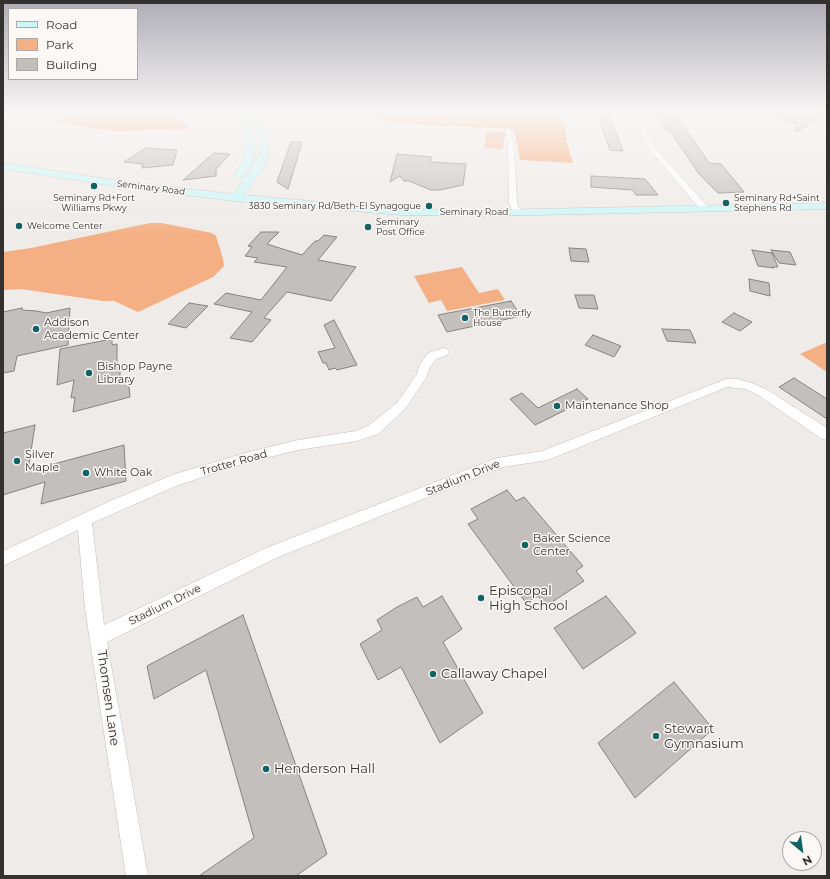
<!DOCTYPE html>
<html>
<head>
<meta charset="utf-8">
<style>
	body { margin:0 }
	#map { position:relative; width:830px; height:879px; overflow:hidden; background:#efebe8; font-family:Montserrat,sans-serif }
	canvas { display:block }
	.frame { position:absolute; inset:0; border:4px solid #343231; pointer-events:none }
	.legend { position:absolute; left:8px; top:8px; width:130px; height:72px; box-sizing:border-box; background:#fcf8f6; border:1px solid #aca9a7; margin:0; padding:5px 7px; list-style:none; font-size:12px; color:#343231 }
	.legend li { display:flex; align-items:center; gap:8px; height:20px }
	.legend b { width:20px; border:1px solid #aca9a7 }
	.north { position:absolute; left:782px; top:831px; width:40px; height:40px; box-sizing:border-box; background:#fcf8f6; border:1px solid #aca9a7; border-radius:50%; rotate:151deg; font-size:11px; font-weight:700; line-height:16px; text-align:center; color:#343231 }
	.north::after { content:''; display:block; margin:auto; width:14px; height:18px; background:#126365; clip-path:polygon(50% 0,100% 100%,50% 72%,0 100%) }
</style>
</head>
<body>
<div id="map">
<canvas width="830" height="879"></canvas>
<div class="frame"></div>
<ul class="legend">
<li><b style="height:5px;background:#cdf6f7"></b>Road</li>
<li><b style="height:11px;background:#f4b084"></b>Park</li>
<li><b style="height:11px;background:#c3bfbd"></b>Building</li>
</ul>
<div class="north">N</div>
</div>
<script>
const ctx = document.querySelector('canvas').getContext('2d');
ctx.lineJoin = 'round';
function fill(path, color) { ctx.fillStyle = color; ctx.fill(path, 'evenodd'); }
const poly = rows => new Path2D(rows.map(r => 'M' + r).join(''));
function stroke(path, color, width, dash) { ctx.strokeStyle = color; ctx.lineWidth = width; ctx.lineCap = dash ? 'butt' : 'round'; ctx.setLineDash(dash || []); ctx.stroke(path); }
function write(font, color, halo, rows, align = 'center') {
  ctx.font = font + ' Montserrat,sans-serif'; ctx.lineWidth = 3; ctx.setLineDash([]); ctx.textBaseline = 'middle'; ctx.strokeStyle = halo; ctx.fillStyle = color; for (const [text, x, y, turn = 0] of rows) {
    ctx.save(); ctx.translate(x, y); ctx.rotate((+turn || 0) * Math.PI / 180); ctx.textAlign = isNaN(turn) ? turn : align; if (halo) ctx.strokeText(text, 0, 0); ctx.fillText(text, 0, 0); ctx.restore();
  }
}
const green = poly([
	[487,131,505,132,503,149,484,148],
	[150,223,162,223,212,233,216,236,223,259,224,266,213,277,138,312,114,301,103,301,21,289,3,290,3,252,31,248],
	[462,267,479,293,498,289,505,300,447,311,441,300,429,303,414,276],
	[827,342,827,372,800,354]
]);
const forest = poly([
	[58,113,176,113,189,129,115,131,56,123,65,116],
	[368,113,563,113,567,142,573,163,520,160,514,129,398,124,365,117]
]);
const building = poly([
	[597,113,608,113,623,151,610,150,597,113],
	[657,113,675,113,709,163,721,164,744,192,718,193,699,174,670,131,667,131,657,113],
	[773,113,827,113,827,116,795,132,796,124,773,117,773,113],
	[291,142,302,142,288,189,277,182,291,142],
	[146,148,177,150,173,165,142,168,143,164,124,162,146,148],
	[214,153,230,154,216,169,216,176,183,180,214,153],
	[397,154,432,157,430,162,466,164,463,185,440,190,431,190,409,181,404,181,400,176,390,182,397,154],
	[591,176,645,179,658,195,636,195,633,190,591,187,591,176],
	[261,232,279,232,267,244,302,255,315,241,318,241,324,235,337,237,318,260,356,267,331,301,287,292,264,318,271,320,252,342,230,338,252,312,214,304,226,293,261,300,287,267,254,262,258,258,245,256,252,247,248,246,261,232],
	[569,248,586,249,589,262,571,261,569,248],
	[752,250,772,253,778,267,773,267,774,268,758,266,752,250],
	[771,250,790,252,796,265,779,263,771,250],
	[749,279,769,283,770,296,750,291,749,279],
	[575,295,594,295,598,309,579,308,575,295],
	[511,301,521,316,447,332,438,315,511,301],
	[189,303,208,306,186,328,168,324,189,303],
	[22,308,22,310,37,311,46,313,70,308,68,345,17,356,14,371,3,373,3,312,22,308],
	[734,313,752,322,740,331,722,322,734,313],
	[334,320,357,365,337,370,335,368,329,370,326,363,323,363,318,352,335,348,324,325,334,320],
	[662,329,690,330,696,343,667,341,662,329],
	[593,335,621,346,614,357,585,345,593,335],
	[112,339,112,345,117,344,117,368,120,368,120,379,128,378,130,397,73,412,75,397,71,398,74,380,57,385,60,349,112,339],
	[794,378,827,399,827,419,779,387,794,378],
	[577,389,588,399,535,425,510,399,522,393,538,408,577,389],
	[35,425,28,471,124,445,126,481,41,504,45,482,3,495,3,433,35,425],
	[507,490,516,501,524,497,583,566,576,571,584,581,546,606,538,596,526,603,468,524,478,519,471,509,507,490],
	[442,596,462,629,443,642,483,713,440,743,401,667,378,680,360,644,382,630,377,620,397,607,417,597,423,607,442,596],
	[606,596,636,633,583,669,554,628,606,596],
	[243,615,327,854,296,876,199,876,254,838,206,670,154,699,147,666,243,615],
	[674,682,713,729,635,798,598,743,674,682]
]);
const street = poly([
	[261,113,279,113,242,120,239,118,261,113],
	[632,113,638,113,641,123,656,149,707,206,707,210,701,210,651,151,635,123,632,113],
	[508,128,511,130,514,149,517,203,521,212,517,214,514,214,509,203,508,149,505,130,508,128],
	[443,348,447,349,449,352,447,355,436,359,430,367,426,378,405,409,378,434,357,441,298,450,245,463,176,486,92,523,104,625,266,548,497,458,542,451,726,379,737,379,749,382,766,389,827,428,827,440,822,439,758,395,746,389,727,387,548,460,503,467,276,558,107,642,148,876,126,876,85,608,78,530,3,566,3,551,108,502,172,475,245,453,298,440,356,431,368,426,397,403,417,374,419,366,428,353,443,348]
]);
const secondary = poly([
	[248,113,256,113,268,142,269,152,262,170,243,195,401,209,487,210,827,203,827,209,487,216,401,215,235,201,127,188,3,169,3,163,127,182,233,194,252,169,259,152,260,142,248,113],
	[240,117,243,117,247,119,256,145,253,162,243,177,239,178,234,175,243,162,246,145,239,119,240,117]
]);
const markers = [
	[94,186,4,"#126365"],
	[726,203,4,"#126365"],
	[429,206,4,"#126365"],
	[19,226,4,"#126365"],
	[368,227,4,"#126365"],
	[465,318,4,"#126365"],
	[36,329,4,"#126365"],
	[89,373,4,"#126365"],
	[557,406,4,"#126365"],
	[17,461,4,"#126365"],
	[86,473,4,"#126365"],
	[525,545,4,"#126365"],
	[481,598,4,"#126365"],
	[433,674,4,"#126365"],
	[656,736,4,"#126365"],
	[266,769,4,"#126365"]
];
const farStreetnames = [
	["Seminary Road",151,188,7],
	["Seminary Road",474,212]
];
const farPoinames = [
	["Seminary Rd+Fort",94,198,"center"],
	["Williams Pkwy",94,208,"center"],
	["Seminary Rd+Saint",734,198],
	["Stephens Rd",734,208],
	["3830 Seminary Rd/Beth-El Synagogue",421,206,"right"],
	["Seminary",376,222],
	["Post Office",376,232],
	["Welcome Center",27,226],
	["The Butterfly",473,313],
	["House",473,323]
];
const poiNames = [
	["Addison",44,323],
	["Academic Center",44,336],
	["Bishop Payne",97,367],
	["Library",97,380],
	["Maintenance Shop",565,406],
	["Silver",25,455],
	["Maple",25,468],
	["White Oak",94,473],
	["Baker Science",533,539],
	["Center",533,552]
];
const streetNames = [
	["Trotter Road",234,463,-16],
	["Stadium Drive",463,478,-22],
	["Stadium Drive",165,605,-26]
];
const nearPoinames = [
	["Episcopal",489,591],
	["High School",489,606],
	["Callaway Chapel",441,674],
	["Stewart",664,729],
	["Gymnasium",664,744],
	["Henderson Hall",274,769]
];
const nearStreetnames = [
	["Thomsen Lane",108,698,82]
];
fill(green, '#f4b084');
fill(forest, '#f8a36b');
fill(building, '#c3bfbd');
stroke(building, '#868280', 1);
stroke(street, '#c2bebc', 1);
stroke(secondary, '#c2bebc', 1);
fill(street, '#fff');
fill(secondary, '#cdf6f7');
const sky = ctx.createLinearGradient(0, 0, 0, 236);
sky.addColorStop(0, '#aeadb6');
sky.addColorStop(0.48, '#f8f6f5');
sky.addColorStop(1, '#f8f6f500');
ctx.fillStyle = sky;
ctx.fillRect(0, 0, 830, 236);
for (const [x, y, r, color] of markers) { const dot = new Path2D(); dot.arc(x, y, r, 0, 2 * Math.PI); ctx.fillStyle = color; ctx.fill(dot); stroke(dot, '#fcf8f6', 1.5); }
write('9px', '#343231', '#fcf8f6', farStreetnames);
write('9px', '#343231', '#fcf8f6', farPoinames, 'left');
write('11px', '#343231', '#fcf8f6', poiNames, 'left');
write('11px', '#343231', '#fcf8f6', streetNames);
write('13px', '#343231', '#fcf8f6', nearPoinames, 'left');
write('13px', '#343231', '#fcf8f6', nearStreetnames);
</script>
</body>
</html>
